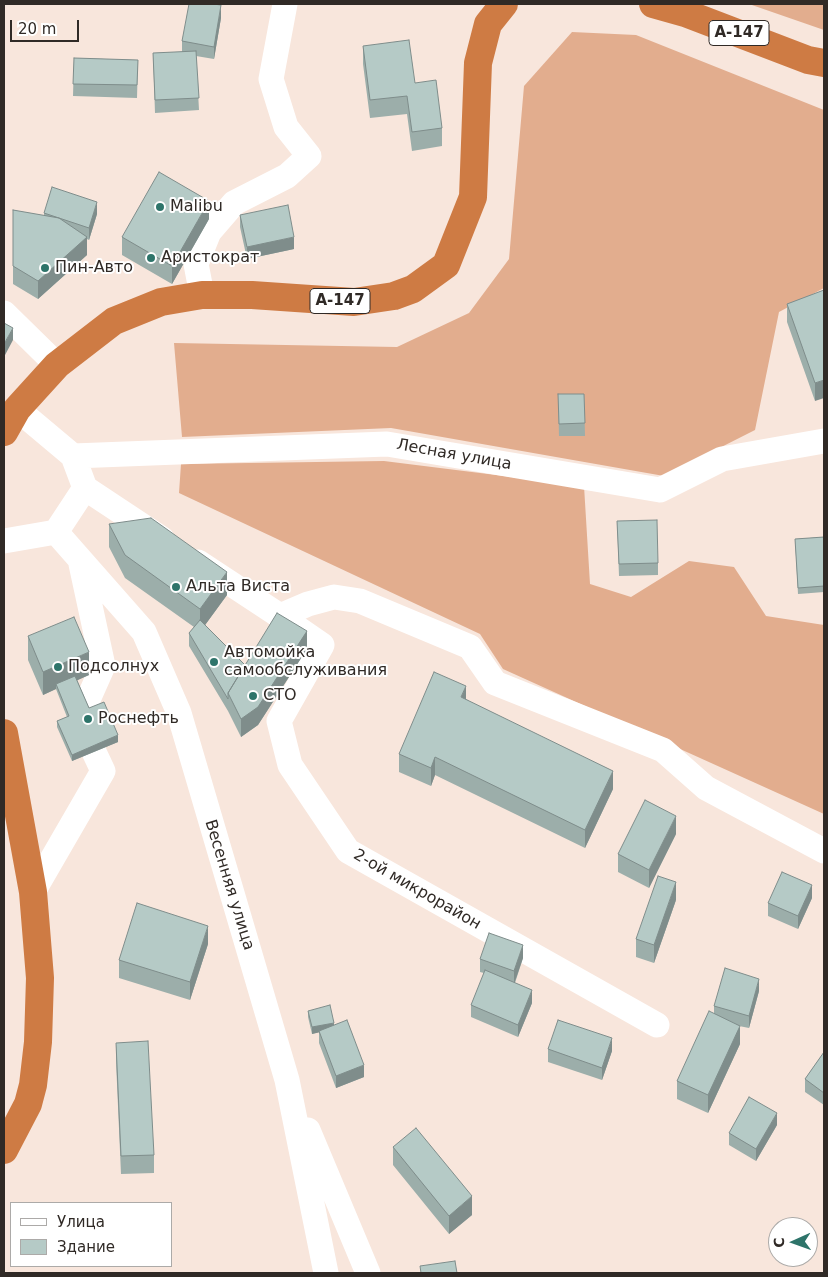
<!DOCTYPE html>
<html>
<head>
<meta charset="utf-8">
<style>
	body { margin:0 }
	#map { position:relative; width:828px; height:1277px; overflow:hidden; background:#f8e6dc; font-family:"DejaVu Sans",sans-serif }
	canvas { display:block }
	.frame { position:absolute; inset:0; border:5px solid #302a26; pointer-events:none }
	.legend { position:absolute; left:10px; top:1202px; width:162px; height:65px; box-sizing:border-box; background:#fff; border:1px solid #acaaa8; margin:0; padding:6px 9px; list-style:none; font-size:15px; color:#302a26 }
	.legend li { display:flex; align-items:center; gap:10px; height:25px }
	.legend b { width:25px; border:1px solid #acaaa8 }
	.north { position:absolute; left:768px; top:1217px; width:50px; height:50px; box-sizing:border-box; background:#fff; border:1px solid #acaaa8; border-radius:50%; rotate:268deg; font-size:14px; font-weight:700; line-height:20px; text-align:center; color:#302a26 }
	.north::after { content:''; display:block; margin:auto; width:18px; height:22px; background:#2e746a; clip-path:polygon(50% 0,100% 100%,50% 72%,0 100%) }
	.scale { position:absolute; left:10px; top:20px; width:69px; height:22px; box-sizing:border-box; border:2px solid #302a26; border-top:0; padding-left:6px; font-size:15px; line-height:18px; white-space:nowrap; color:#302a26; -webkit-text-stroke:4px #fff; paint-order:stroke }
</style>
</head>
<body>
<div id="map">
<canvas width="828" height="1277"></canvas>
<div class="frame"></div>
<ul class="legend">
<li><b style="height:6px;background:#fff"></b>Улица</li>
<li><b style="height:14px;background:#b5cac6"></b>Здание</li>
</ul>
<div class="north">С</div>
<div class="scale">20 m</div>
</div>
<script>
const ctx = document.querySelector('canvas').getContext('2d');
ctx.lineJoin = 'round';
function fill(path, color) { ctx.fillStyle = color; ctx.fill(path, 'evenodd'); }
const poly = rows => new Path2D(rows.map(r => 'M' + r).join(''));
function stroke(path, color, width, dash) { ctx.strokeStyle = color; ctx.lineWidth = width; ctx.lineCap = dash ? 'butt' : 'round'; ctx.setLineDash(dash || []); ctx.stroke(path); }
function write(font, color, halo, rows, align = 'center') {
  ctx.font = font + ' "DejaVu Sans",sans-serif'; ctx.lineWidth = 4; ctx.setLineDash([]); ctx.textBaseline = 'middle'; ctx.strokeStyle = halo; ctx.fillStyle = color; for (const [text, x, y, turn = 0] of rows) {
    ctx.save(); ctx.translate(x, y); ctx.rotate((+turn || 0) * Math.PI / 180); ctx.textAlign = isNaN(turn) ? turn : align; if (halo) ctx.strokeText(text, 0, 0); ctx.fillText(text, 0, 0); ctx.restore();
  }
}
const forest = poly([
	[749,4,824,4,824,30],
	[572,32,636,35,824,110,824,288,779,312,755,430,664,476,391,428,182,437,174,343,397,347,469,313,509,259,524,86],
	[384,461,584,486,590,584,631,597,689,561,734,567,766,616,824,625,824,814,503,669,480,634,179,493,181,464]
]);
const minor = poly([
	[202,295,196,264,209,232,234,203,287,176,309,156,286,127,271,79,285,4],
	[4,313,57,365],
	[4,419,17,409,73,456,85,488,56,532,4,541],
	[73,456,387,444,660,490,722,459,824,441],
	[85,488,162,539],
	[56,532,144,632,179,713,287,1080,326,1273],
	[198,562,280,616,308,604,334,597,360,601,470,647,495,683,663,750,706,788,824,851],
	[280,616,322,645,279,721,290,765,348,851,657,1025],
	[33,892,103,771,79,720,103,666,81,564],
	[308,1130,368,1273]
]);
const highway = poly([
	[653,4,685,13,808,60,824,63],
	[4,432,17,409,57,365,114,321,161,302,202,295,252,295,354,302,394,296,413,289,446,265,473,197,478,63,488,24,504,4],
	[4,733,33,892,40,978,38,1042,33,1085,28,1104,4,1150]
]);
const wall = poly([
	[221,18,214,59,196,56,199,110,155,113,153,53,182,52,182,41],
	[363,46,415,83,442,128,442,146,412,151,407,114,370,118,363,64],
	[74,58,138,60,137,98,73,96],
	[13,210,44,216,44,213,97,214,89,240,87,239,87,255,38,299,13,284],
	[240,215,294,249,247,259,240,227],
	[209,219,172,284,122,255,122,237],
	[824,290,815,401,787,322,787,304],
	[558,394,584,394,585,436,559,436],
	[617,521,658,563,658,575,619,576],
	[109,524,227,595,205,625,245,665,307,649,258,725,241,737,228,711,189,646,189,633,194,627,125,578,109,547],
	[824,537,824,592,798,594,795,539],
	[28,636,89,675,77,680,89,708,118,742,72,761,57,727,57,721,67,717,56,689,43,695,28,660],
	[466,699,613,789,585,848,435,775,431,786,399,772,399,754],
	[676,834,649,888,618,872,618,854],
	[812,898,798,929,768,916,768,903],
	[676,900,654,963,636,957,636,939],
	[208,944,190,1000,119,978,119,960],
	[523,958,515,983,532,1003,518,1037,471,1017,471,1005,484,973,480,972,480,959],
	[759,991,749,1028,739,1026,740,1044,708,1113,677,1099,677,1081,714,1014,714,1006],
	[308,1011,334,1025,364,1077,336,1088,319,1043,319,1032,312,1034,308,1017],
	[116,1043,154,1155,154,1173,121,1174,116,1061],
	[548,1049,612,1051,602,1080,548,1062],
	[824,1052,824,1105,805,1092,805,1079],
	[777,1125,756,1161,729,1145,729,1133],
	[393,1147,472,1215,449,1234,393,1165]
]);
const shadedWall = poly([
	[221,5,221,18,214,59,214,47],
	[209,201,209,219,172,284,172,266],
	[97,202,97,214,89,240,89,228],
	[87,237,87,255,38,299,38,281],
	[294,237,294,249,247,259,247,247],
	[13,328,13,340,4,357,4,344],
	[824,380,824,398,815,401,815,383],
	[227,572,227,595,200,632,200,609],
	[307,631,307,649,258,725,241,737,241,719],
	[89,652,89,675,58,689,56,684,56,689,43,695,43,672],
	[466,686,466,704,461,697],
	[118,735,118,742,72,761,72,755],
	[435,757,435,775,431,786,431,768],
	[613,771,613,789,585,848,585,830],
	[676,816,676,834,649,888,649,870],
	[676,882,676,900,654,963,654,945],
	[812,885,812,898,798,929,798,916],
	[208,926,208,944,190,1000,190,982],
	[523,945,523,958,514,984,514,971],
	[759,979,759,991,749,1028,749,1016],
	[532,990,532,1003,518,1037,518,1025],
	[334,1023,334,1029,312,1034,312,1027],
	[740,1026,740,1044,708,1113,708,1095],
	[612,1038,612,1051,602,1080,602,1068],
	[364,1065,364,1077,336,1088,336,1076],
	[777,1113,777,1125,756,1161,756,1149],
	[472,1196,472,1215,449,1234,449,1216]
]);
const building = poly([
	[189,4,213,4,221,5,214,47,182,41,189,4],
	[409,40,415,83,436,80,442,128,412,132,407,96,370,100,363,46,409,40],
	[196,51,199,98,155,100,153,53,196,51],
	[74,58,138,60,137,85,73,84,74,58],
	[159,172,209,201,172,266,122,237,159,172],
	[52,187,97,202,89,228,44,213,52,187],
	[288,205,294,237,247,247,240,215,288,205],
	[13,210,59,218,87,237,38,281,13,266,13,210],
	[824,290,824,380,815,383,787,304,824,290],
	[4,323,13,328,4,344,4,323],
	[558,394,584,394,585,423,559,424,558,394],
	[151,518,227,572,200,609,125,555,109,524,151,518],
	[657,520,658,563,619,564,617,521,657,520],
	[824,537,824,586,798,588,795,539,824,537],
	[277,613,307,631,258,707,241,719,228,693,277,613],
	[74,617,89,652,43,672,28,636,74,617],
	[200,620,245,665,228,693,228,699,189,633,200,620],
	[434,672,466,686,461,697,613,771,585,830,435,757,431,768,399,754,434,672],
	[75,676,89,708,104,702,118,735,72,755,57,721,69,716,56,684,75,676],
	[645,800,676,816,649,870,618,854,645,800],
	[782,872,812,885,798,916,768,903,782,872],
	[658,876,676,882,654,945,636,939,658,876],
	[137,903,208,926,190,982,119,960,137,903],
	[489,933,523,945,514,971,480,959,489,933],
	[725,968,759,979,749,1016,714,1006,725,968],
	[485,970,532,990,518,1025,471,1005,485,970],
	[330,1005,334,1023,312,1027,308,1011,330,1005],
	[709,1011,740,1026,708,1095,677,1081,709,1011],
	[347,1020,364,1065,336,1076,319,1031,347,1020],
	[558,1020,612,1038,602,1068,548,1049,558,1020],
	[148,1041,154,1155,121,1156,116,1043,148,1041],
	[824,1052,824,1093,805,1079,824,1052],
	[749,1097,777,1113,756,1149,729,1133,749,1097],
	[416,1128,472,1196,449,1216,393,1147,416,1128],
	[455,1261,457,1273,421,1273,420,1266,455,1261]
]);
const markers = [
	[160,207,5,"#2e746a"],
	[151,258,5,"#2e746a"],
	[45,268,5,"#2e746a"],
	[176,587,5,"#2e746a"],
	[214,662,5,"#2e746a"],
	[58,667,5,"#2e746a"],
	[253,696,5,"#2e746a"],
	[88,719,5,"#2e746a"]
];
const shields = [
	[739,33,60],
	[340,301,60]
];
const shieldNames = [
	["А-147",739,33],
	["А-147",340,301]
];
const poiNames = [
	["Malibu",170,207],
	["Аристократ",161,258],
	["Пин-Авто",55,268],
	["Альта Виста",186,587],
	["Автомойка",224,653],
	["самообслуживания",224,671],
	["Подсолнух",68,667],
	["СТО",263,696],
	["Роснефть",98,719]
];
const streetNames = [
	["Лесная улица",454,455,10],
	["Весенняя улица",229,885,73],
	["2-ой микрорайон",417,890,30]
];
fill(forest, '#e2ad8e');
stroke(minor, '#fff', 25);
stroke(highway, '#ce7b44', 28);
fill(wall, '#9caeaa');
fill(shadedWall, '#7f8d8b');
fill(building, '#b5cac6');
stroke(building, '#7f8d8b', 1);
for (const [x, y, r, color] of markers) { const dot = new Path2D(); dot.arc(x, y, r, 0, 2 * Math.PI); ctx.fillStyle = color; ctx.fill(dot); stroke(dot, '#fff', 2); }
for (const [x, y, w] of shields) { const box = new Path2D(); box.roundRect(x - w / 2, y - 12.5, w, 25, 4); ctx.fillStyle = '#fff'; ctx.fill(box); stroke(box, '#302a26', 1); }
write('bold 15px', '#302a26', null, shieldNames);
write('16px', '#302a26', '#fff', poiNames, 'left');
write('16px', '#302a26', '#fff', streetNames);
</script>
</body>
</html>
